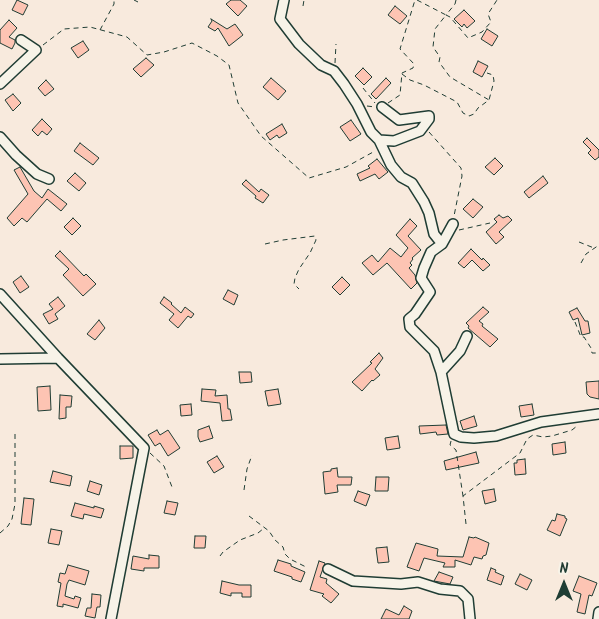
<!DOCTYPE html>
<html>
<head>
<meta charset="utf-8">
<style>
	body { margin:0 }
	#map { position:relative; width:599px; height:619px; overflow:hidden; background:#f8eadd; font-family:Kalam,sans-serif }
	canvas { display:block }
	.north { position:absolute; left:539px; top:559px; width:50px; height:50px; -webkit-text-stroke:4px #f7f3e8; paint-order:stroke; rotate:0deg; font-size:14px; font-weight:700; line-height:20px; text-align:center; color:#1f3d34 }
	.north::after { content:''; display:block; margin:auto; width:18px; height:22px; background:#1f3d34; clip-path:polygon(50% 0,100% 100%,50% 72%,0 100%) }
</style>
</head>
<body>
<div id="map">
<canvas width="599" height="619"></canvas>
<div class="north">N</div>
</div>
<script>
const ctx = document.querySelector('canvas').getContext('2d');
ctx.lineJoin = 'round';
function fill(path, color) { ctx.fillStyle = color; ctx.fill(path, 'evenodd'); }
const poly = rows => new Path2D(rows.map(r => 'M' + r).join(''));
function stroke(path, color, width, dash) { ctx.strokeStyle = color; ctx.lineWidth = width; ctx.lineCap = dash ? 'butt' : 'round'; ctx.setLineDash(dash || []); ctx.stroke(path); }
const building = poly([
	[17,0,28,5,23,15,12,10,17,0],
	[231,0,240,0,247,6,238,16,226,4,231,0],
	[395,6,407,16,400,24,388,15,395,6],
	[464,10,475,21,467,28,464,24,462,27,454,19,464,10],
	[211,19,227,29,235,24,243,35,229,46,218,28,215,31,208,27,212,21,211,19],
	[9,20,17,28,9,37,15,40,15,43,12,49,0,43,0,30,9,20],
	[487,29,498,36,492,46,481,39,487,29],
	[83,41,89,50,78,58,71,48,83,41],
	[146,58,154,65,141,77,133,69,146,58],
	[478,61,488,66,482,77,473,72,478,61],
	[363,68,372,77,364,85,355,76,363,68],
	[271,78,286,91,278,100,263,87,271,78],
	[386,78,391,83,376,99,371,94,386,78],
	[46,80,54,89,45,96,38,88,46,80],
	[13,94,21,103,13,111,5,100,13,94],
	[42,119,52,129,47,135,42,131,38,136,32,130,42,119],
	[351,120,361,134,350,141,340,127,351,120],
	[282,124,287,133,279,138,277,135,270,140,266,134,282,124],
	[587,138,599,150,599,157,595,160,588,153,591,150,583,142,587,138],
	[80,143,99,158,93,165,74,151,80,143],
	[495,158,503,166,494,175,485,167,495,158],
	[377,159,388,172,379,179,375,174,360,181,357,174,370,168,368,166,377,159],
	[20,167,34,191,42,198,48,189,67,204,61,211,47,199,27,222,22,218,14,226,7,218,28,194,14,170,20,167],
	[75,173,86,183,79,191,67,181,75,173],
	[543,176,548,183,529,198,524,192,543,176],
	[246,180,259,192,261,189,269,195,263,203,255,198,256,196,242,184,246,180],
	[473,199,483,207,473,218,463,209,473,199],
	[499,215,503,218,508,216,512,220,499,232,504,237,496,244,486,232,497,222,494,219,499,215],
	[73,218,81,226,72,235,64,227,73,218],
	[410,219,417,226,408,236,421,250,412,258,413,259,410,263,412,265,409,268,415,275,417,283,411,289,387,263,373,275,362,263,372,255,378,262,390,248,401,257,408,248,396,235,410,219],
	[471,249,482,260,483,258,490,265,483,271,472,260,464,268,458,263,471,249],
	[60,251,84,276,86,274,96,284,83,296,63,275,69,269,55,256,60,251],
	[21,276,29,287,20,293,13,282,21,276],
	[342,277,350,285,340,295,332,287,342,277],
	[228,290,238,295,234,305,223,299,228,290],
	[58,297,65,306,55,314,58,319,49,324,43,314,53,309,49,304,58,297],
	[164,297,172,303,171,304,181,313,185,307,194,314,191,318,188,316,178,328,169,320,174,314,160,303,164,297],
	[483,307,489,312,479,321,483,324,482,326,498,339,490,347,468,328,469,326,466,323,483,307],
	[577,308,585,321,588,321,590,333,582,335,578,318,573,320,569,312,577,308],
	[99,320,105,328,95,340,87,334,99,320],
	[379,353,383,358,375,369,380,375,373,381,372,380,362,391,352,382,372,363,370,362,379,353],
	[239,372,251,372,252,382,240,383,239,372],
	[599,381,599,399,590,397,587,394,586,382,599,381],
	[50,386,51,410,38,411,37,387,50,386],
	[202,389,216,390,215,396,227,395,228,409,230,409,232,420,222,421,220,403,201,401,202,389],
	[278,389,281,404,268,406,265,391,278,389],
	[60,395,72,396,71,407,66,407,66,418,59,419,60,395],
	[191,404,192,415,181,416,180,405,191,404],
	[532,404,534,415,521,417,519,406,532,404],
	[474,416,477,426,463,430,460,421,474,416],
	[446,425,448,434,437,435,436,432,420,434,419,426,446,425],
	[209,426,213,438,200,442,198,437,198,430,209,426],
	[157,430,160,435,168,430,180,448,168,456,160,443,155,446,148,435,157,430],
	[398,436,400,448,387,450,385,438,398,436],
	[565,442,566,453,553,455,552,444,565,442],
	[120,446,133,446,133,458,120,459,120,446],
	[476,452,479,463,446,470,444,461,476,452],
	[217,456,224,467,214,473,207,462,217,456],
	[525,459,526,474,515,475,514,463,517,463,517,460,525,459],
	[337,468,338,477,352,477,351,485,337,485,338,492,325,494,323,472,331,471,331,469,337,468],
	[53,471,72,476,70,486,50,482,53,471],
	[376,477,389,477,388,491,375,491,376,477],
	[90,481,102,485,99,495,87,491,90,481],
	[494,489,496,501,485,504,482,491,494,489],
	[358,491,370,495,366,506,354,501,358,491],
	[24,498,34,499,31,525,21,524,24,498],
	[167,501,178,503,175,515,164,513,167,501],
	[75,503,94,508,94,506,104,509,101,518,84,514,83,519,71,516,75,503],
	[557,514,565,516,565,518,567,519,560,536,547,530,552,520,555,521,557,514],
	[51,529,62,531,59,545,48,543,51,529],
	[195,536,206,536,205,548,194,548,195,536],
	[469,537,474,538,475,537,489,543,486,555,483,556,482,559,474,557,471,565,455,560,455,567,443,567,445,563,424,558,419,571,407,567,416,543,438,549,437,556,463,557,469,537],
	[387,547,389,562,378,563,376,548,387,547],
	[149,555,159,556,159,568,144,568,144,571,131,569,133,556,149,559,149,555],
	[278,560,291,564,291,566,305,572,301,582,292,579,292,577,274,571,278,560],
	[319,561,325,563,320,577,327,579,326,583,339,594,331,603,322,596,324,594,310,590,319,561],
	[68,565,89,571,85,585,69,580,67,584,65,596,74,599,75,596,81,598,78,608,63,604,63,607,57,606,61,583,58,582,60,573,65,574,68,565],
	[491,568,496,570,495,572,504,576,501,585,487,580,491,568],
	[439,572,453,577,450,584,434,581,439,572],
	[520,574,532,580,527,590,515,584,520,574],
	[579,576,597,583,592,596,589,595,585,614,577,612,581,594,573,591,579,576],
	[222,581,239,585,251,585,251,597,242,597,242,593,231,593,231,596,220,593,222,581],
	[92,594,101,595,100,607,97,607,95,618,85,616,87,608,91,608,92,594],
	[404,606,412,611,409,619,381,619,386,609,399,615,404,606]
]);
const path = poly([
	[134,0,138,2],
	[417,0,446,15,435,29,433,47,440,57,439,62,450,77,489,100],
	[456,0,455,4,446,15,450,17,468,38,482,32,491,22,488,14,497,0],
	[303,6,304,0],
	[100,30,114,4,114,0],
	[43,45,64,29,90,27,127,37,147,55,164,52,192,43,217,56,229,65,238,103,261,136,309,178,346,167,375,151],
	[335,63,336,44],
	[402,74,410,80,424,85,457,102,463,113,469,116,474,114,478,108,489,100,494,81,493,75,487,73],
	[363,88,375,103],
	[388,103,400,95,402,73,413,68,414,64,400,49,415,0],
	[367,106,375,107],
	[429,132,461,168,462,176,454,216],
	[459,230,490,223],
	[579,242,594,248],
	[265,244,283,240,315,236,316,240,310,253,299,269,295,278,294,284,299,289],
	[581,263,586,254,599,245],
	[575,322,581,337,584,337,591,348,592,353,599,353],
	[451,441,450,445,456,450,463,496],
	[150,453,164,466,172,487],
	[244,490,247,469,252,455],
	[249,516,269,531,275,540,283,547,285,554,290,559,306,567],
	[466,524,463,496,520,453,527,439,533,435,543,437,552,436,572,430,577,426],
	[0,533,8,526,12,519,15,504,15,432],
	[220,556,223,552,240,540,258,533,263,529]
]);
const minor = poly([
	[284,0,280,19,299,44,321,65,334,71,344,84,357,104,371,132,379,140,391,165,401,177,412,183,424,202,429,213,434,234,442,244],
	[0,84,36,50,21,40],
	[0,137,16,155,37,174,49,179],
	[379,140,394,141,420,131,429,119,429,116,399,120,382,107],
	[453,224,442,244,431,252,424,268,421,278,430,292,415,314,409,319,410,327,434,351,441,372,454,434,461,437,474,438,496,436,541,422,599,414],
	[0,294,58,358,144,448,111,619],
	[0,359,58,358],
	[441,372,460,351,467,336],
	[328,569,353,581,401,584,418,582,440,589,460,591,468,599,470,619],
	[598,619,599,612]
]);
fill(building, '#fdc4b3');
stroke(building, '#1f3d34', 1);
stroke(minor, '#1f3d34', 12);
stroke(path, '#1f3d34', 1, [5, 4]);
stroke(minor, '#f7f3e8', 9);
</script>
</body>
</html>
